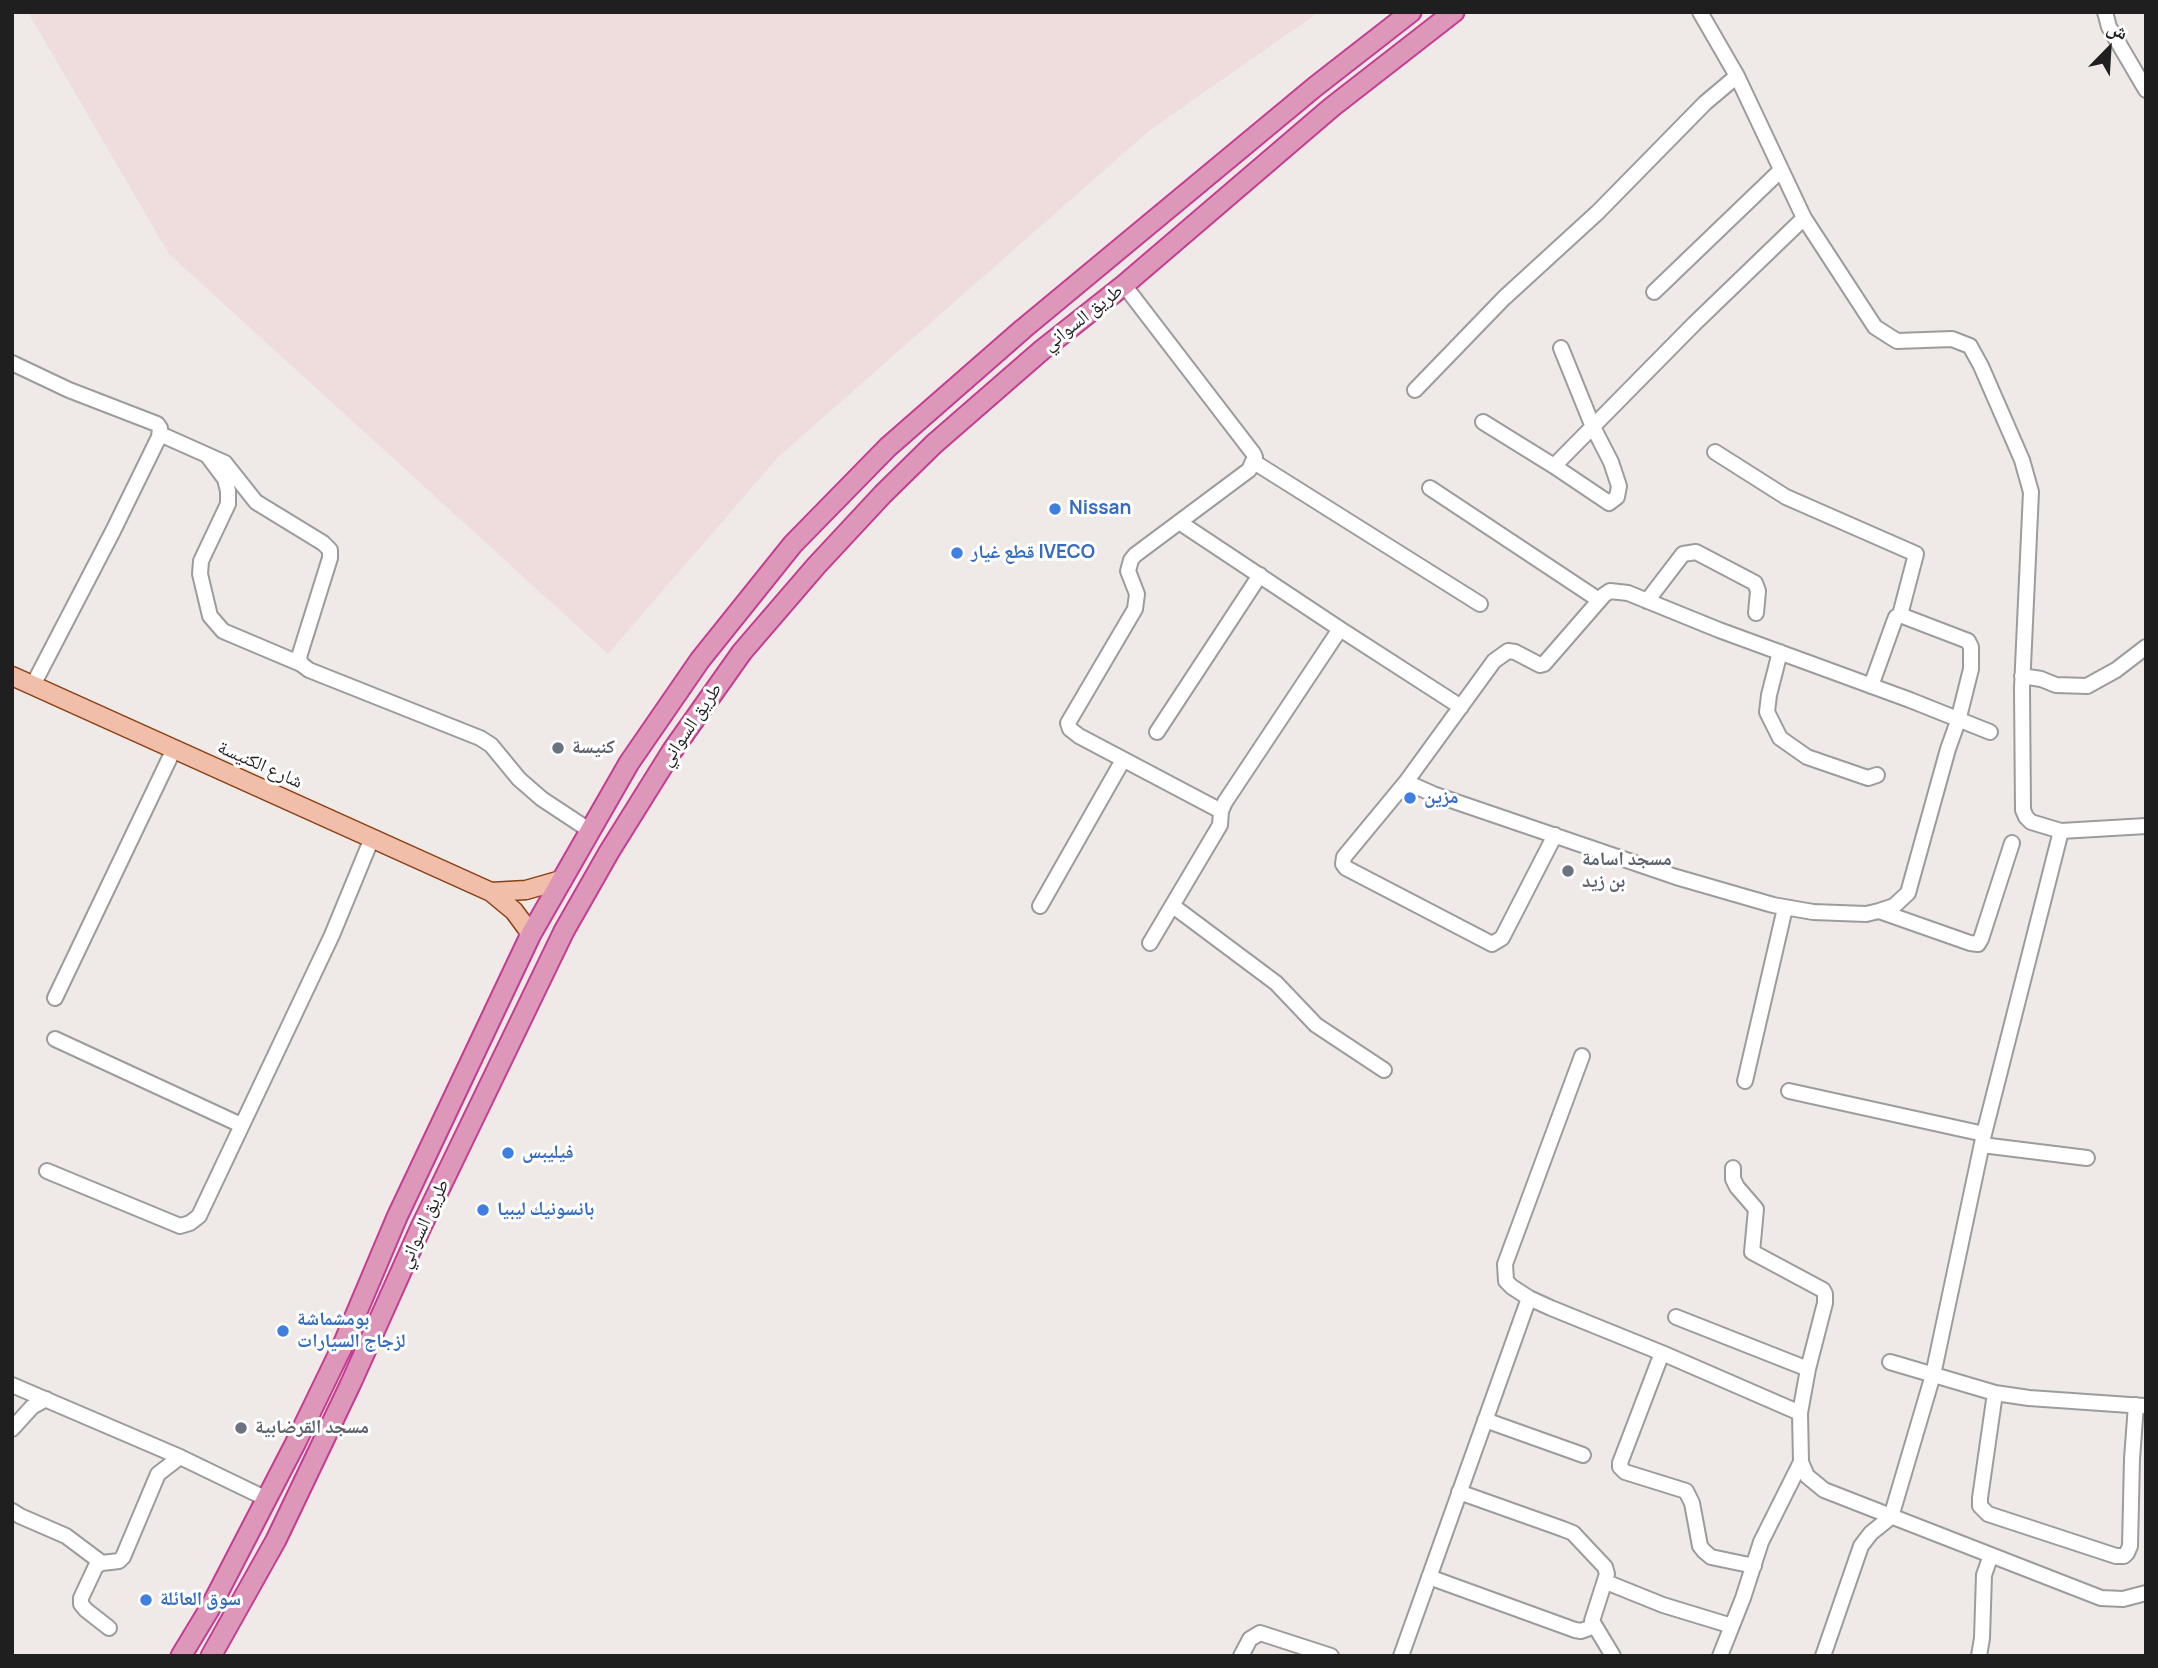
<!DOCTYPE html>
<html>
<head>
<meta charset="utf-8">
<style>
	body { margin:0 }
	#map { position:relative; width:2158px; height:1668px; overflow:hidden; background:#efeae7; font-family:Manrope,"Noto Naskh Arabic",sans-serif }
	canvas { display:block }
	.frame { position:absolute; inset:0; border:14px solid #1f1f1f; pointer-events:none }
	.north { position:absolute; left:2074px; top:14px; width:70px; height:70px; -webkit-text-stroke:5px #fff; paint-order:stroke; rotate:24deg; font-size:19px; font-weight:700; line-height:28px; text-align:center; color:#1f1f1f }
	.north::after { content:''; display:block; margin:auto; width:24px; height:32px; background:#1f1f1f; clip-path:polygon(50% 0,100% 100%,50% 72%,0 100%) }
</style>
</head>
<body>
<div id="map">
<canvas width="2158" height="1668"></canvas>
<div class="frame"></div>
<div class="north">ش</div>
</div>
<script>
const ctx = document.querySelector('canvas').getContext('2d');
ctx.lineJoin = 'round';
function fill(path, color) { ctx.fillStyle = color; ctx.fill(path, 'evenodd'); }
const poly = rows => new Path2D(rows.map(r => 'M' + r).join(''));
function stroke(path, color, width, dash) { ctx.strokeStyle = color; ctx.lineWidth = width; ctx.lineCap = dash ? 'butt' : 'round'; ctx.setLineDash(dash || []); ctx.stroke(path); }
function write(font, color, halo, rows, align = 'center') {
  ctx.font = font + ' Manrope,"Noto Naskh Arabic",sans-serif'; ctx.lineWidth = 6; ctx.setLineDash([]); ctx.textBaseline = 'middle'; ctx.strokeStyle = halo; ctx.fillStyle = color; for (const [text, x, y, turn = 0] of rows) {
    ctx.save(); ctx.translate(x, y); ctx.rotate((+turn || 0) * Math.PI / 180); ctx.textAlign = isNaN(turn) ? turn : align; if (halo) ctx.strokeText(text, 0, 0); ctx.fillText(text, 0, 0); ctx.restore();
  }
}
const military = poly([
	[28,12,1319,12,1150,130,778,457,608,654,169,254]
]);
const minor = poly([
	[1700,12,1737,76,1804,218,1875,327,1897,341,1952,339,1970,346,1981,366,2022,460,2031,492,2022,688,2023,810,2026,817,2031,822,2061,831,2146,826],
	[2105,12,2109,27,2146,90],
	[1124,285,1253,453,1255,457,1249,470,1135,555,1131,560,1128,571,1137,594,1135,609,1068,723,1070,729,1079,736,1221,811],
	[1654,292,1781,170],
	[12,363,69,390,157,424,160,428,159,437,113,531,33,685],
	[1415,390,1504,298,1598,212,1705,103,1737,76],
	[1483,422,1554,466,1694,324,1804,218],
	[160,434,225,463,256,502,323,543,330,550,330,558,299,657,301,664,309,670,480,738,491,745,519,779,542,799,589,830],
	[1715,452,1786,497,1916,554,1900,615,1896,617,1894,622,1871,686],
	[207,455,225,479,228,491,228,504,201,561,200,574,210,616,223,631,301,664],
	[1254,462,1480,604],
	[1554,466,1609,503,1617,497,1619,486,1611,462,1593,427,1561,348],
	[1430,488,1599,600],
	[1179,522,1340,629,1461,707],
	[1647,601,1683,554,1696,552,1755,583,1758,591,1756,613],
	[1780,652,1769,695,1767,712,1780,738,1807,757,1868,778,1877,775],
	[2022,676,2041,679,2056,685,2087,686,2116,670,2146,647],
	[1157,732,1260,575],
	[1406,782,1433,794,1676,877,1773,905,1813,912,1866,914,1879,911,1894,906,1908,893,1948,749,1958,721,1971,669,1971,647,1968,641,1900,615],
	[1555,835,1502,938,1492,944,1346,868,1343,864,1344,857,1406,782,1494,661,1508,651,1515,652,1540,665,1544,664,1604,595,1610,591,1628,593,1719,630,1910,700,1990,732],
	[1040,906,1123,760],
	[1173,906,1276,983,1316,1025,1384,1070],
	[1879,911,1970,943,1978,944,1981,939,2012,843],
	[1150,943,1220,825,1221,811,1225,802,1340,629],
	[55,998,174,749],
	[55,1039,241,1125],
	[1582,1056,1505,1264,1506,1281,1512,1287,1529,1298,1551,1308,1662,1353,1800,1413,1801,1462,1807,1476,1824,1490,2101,1598,2123,1599,2146,1593],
	[1745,1081,1785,908],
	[1789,1091,1984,1134],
	[1982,1145,2087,1158],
	[1733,1168,1733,1179,1737,1187,1756,1209,1752,1252,1823,1290,1825,1294,1825,1303,1808,1369,1800,1413],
	[47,1171,180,1226,190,1223,199,1216,332,935,372,838],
	[1676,1317,1808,1369],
	[1662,1353,1620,1463,1620,1467,1625,1472,1686,1491,1692,1503,1700,1546,1704,1551,1711,1557,1754,1566],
	[1890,1362,1995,1393,2029,1398,2144,1406],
	[12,1385,180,1457,267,1499],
	[1995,1393,1980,1498,1980,1506,1988,1514,2116,1556,2124,1556,2127,1553,2130,1546,2132,1459,2136,1405],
	[1485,1420,1583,1455],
	[12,1429,32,1407,46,1399],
	[1459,1492,1563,1529,1573,1533,1588,1549,1605,1567,1607,1574,1592,1621,1613,1656],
	[12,1511,20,1516,66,1536,102,1563],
	[1429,1577,1575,1630,1581,1631,1595,1626],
	[1606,1582,1663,1605,1732,1626],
	[109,1628,86,1610,81,1604,81,1598,96,1566,102,1563,119,1561,123,1557,158,1474,180,1457],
	[1241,1656,1250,1639,1260,1633,1331,1656],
	[1401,1656,1529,1298],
	[1720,1656,1743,1598,1761,1542,1801,1462],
	[1823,1656,1861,1546,1871,1533,1891,1517,1933,1375,1984,1134,2061,831],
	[1979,1656,1982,1638,1984,1575,1991,1555]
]);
const major = poly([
	[12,676,491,892,514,911,531,934],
	[491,892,526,890,561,880]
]);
const highway = poly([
	[181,1656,210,1608,295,1444,342,1347,397,1217,531,934,629,763,700,660,793,544,888,447,1023,329,1316,86,1411,12],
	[211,1656,276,1540,351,1383,421,1227,564,931,609,852,672,751,742,652,816,566,883,494,934,444,1042,350,1124,285,1332,107,1454,12]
]);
const markers = [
	[1055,509,7,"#3f7fe0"],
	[957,553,7,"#3f7fe0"],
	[558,748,7,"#6b7280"],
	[1410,798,7,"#3f7fe0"],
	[1568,871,7,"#6b7280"],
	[508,1153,7,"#3f7fe0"],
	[483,1210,7,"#3f7fe0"],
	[283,1331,7,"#3f7fe0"],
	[241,1428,7,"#6b7280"],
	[146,1600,7,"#3f7fe0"]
];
const streetNames = [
	["طريق السواني",1083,318,-38],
	["طريق السواني",691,725,-56],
	["شارع الكنيسة",260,765,24],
	["طريق السواني",424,1224,-65]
];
const shopNames = [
	["Nissan",1069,509],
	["قطع غيار IVECO",971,553],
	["مزين",1424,798],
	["فيليبس",522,1153],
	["بانسونيك ليبيا",497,1210],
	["بومشماشة",297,1320],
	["لزجاج السيارات",297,1342],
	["سوق العائلة",160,1600]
];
const worshipNames = [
	["كنيسة",572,748],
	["مسجد اسامة",1582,860],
	["بن زيد",1582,882],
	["مسجد القرضابية",255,1428]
];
fill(military, '#efdcdc');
stroke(minor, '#9c9c9c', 18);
stroke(major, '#893f12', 21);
stroke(highway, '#c63b93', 23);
stroke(minor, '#fff', 14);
stroke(major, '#f1beaa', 18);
stroke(highway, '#dd98b9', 19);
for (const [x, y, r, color] of markers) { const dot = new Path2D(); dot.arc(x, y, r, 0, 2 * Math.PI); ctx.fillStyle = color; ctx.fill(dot); stroke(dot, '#fff', 2.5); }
write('19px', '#1f1f1f', '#fff', streetNames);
write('bold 19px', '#366cbe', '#fff', shopNames, 'left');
write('bold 19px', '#5b616d', '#fff', worshipNames, 'left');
</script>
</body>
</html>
